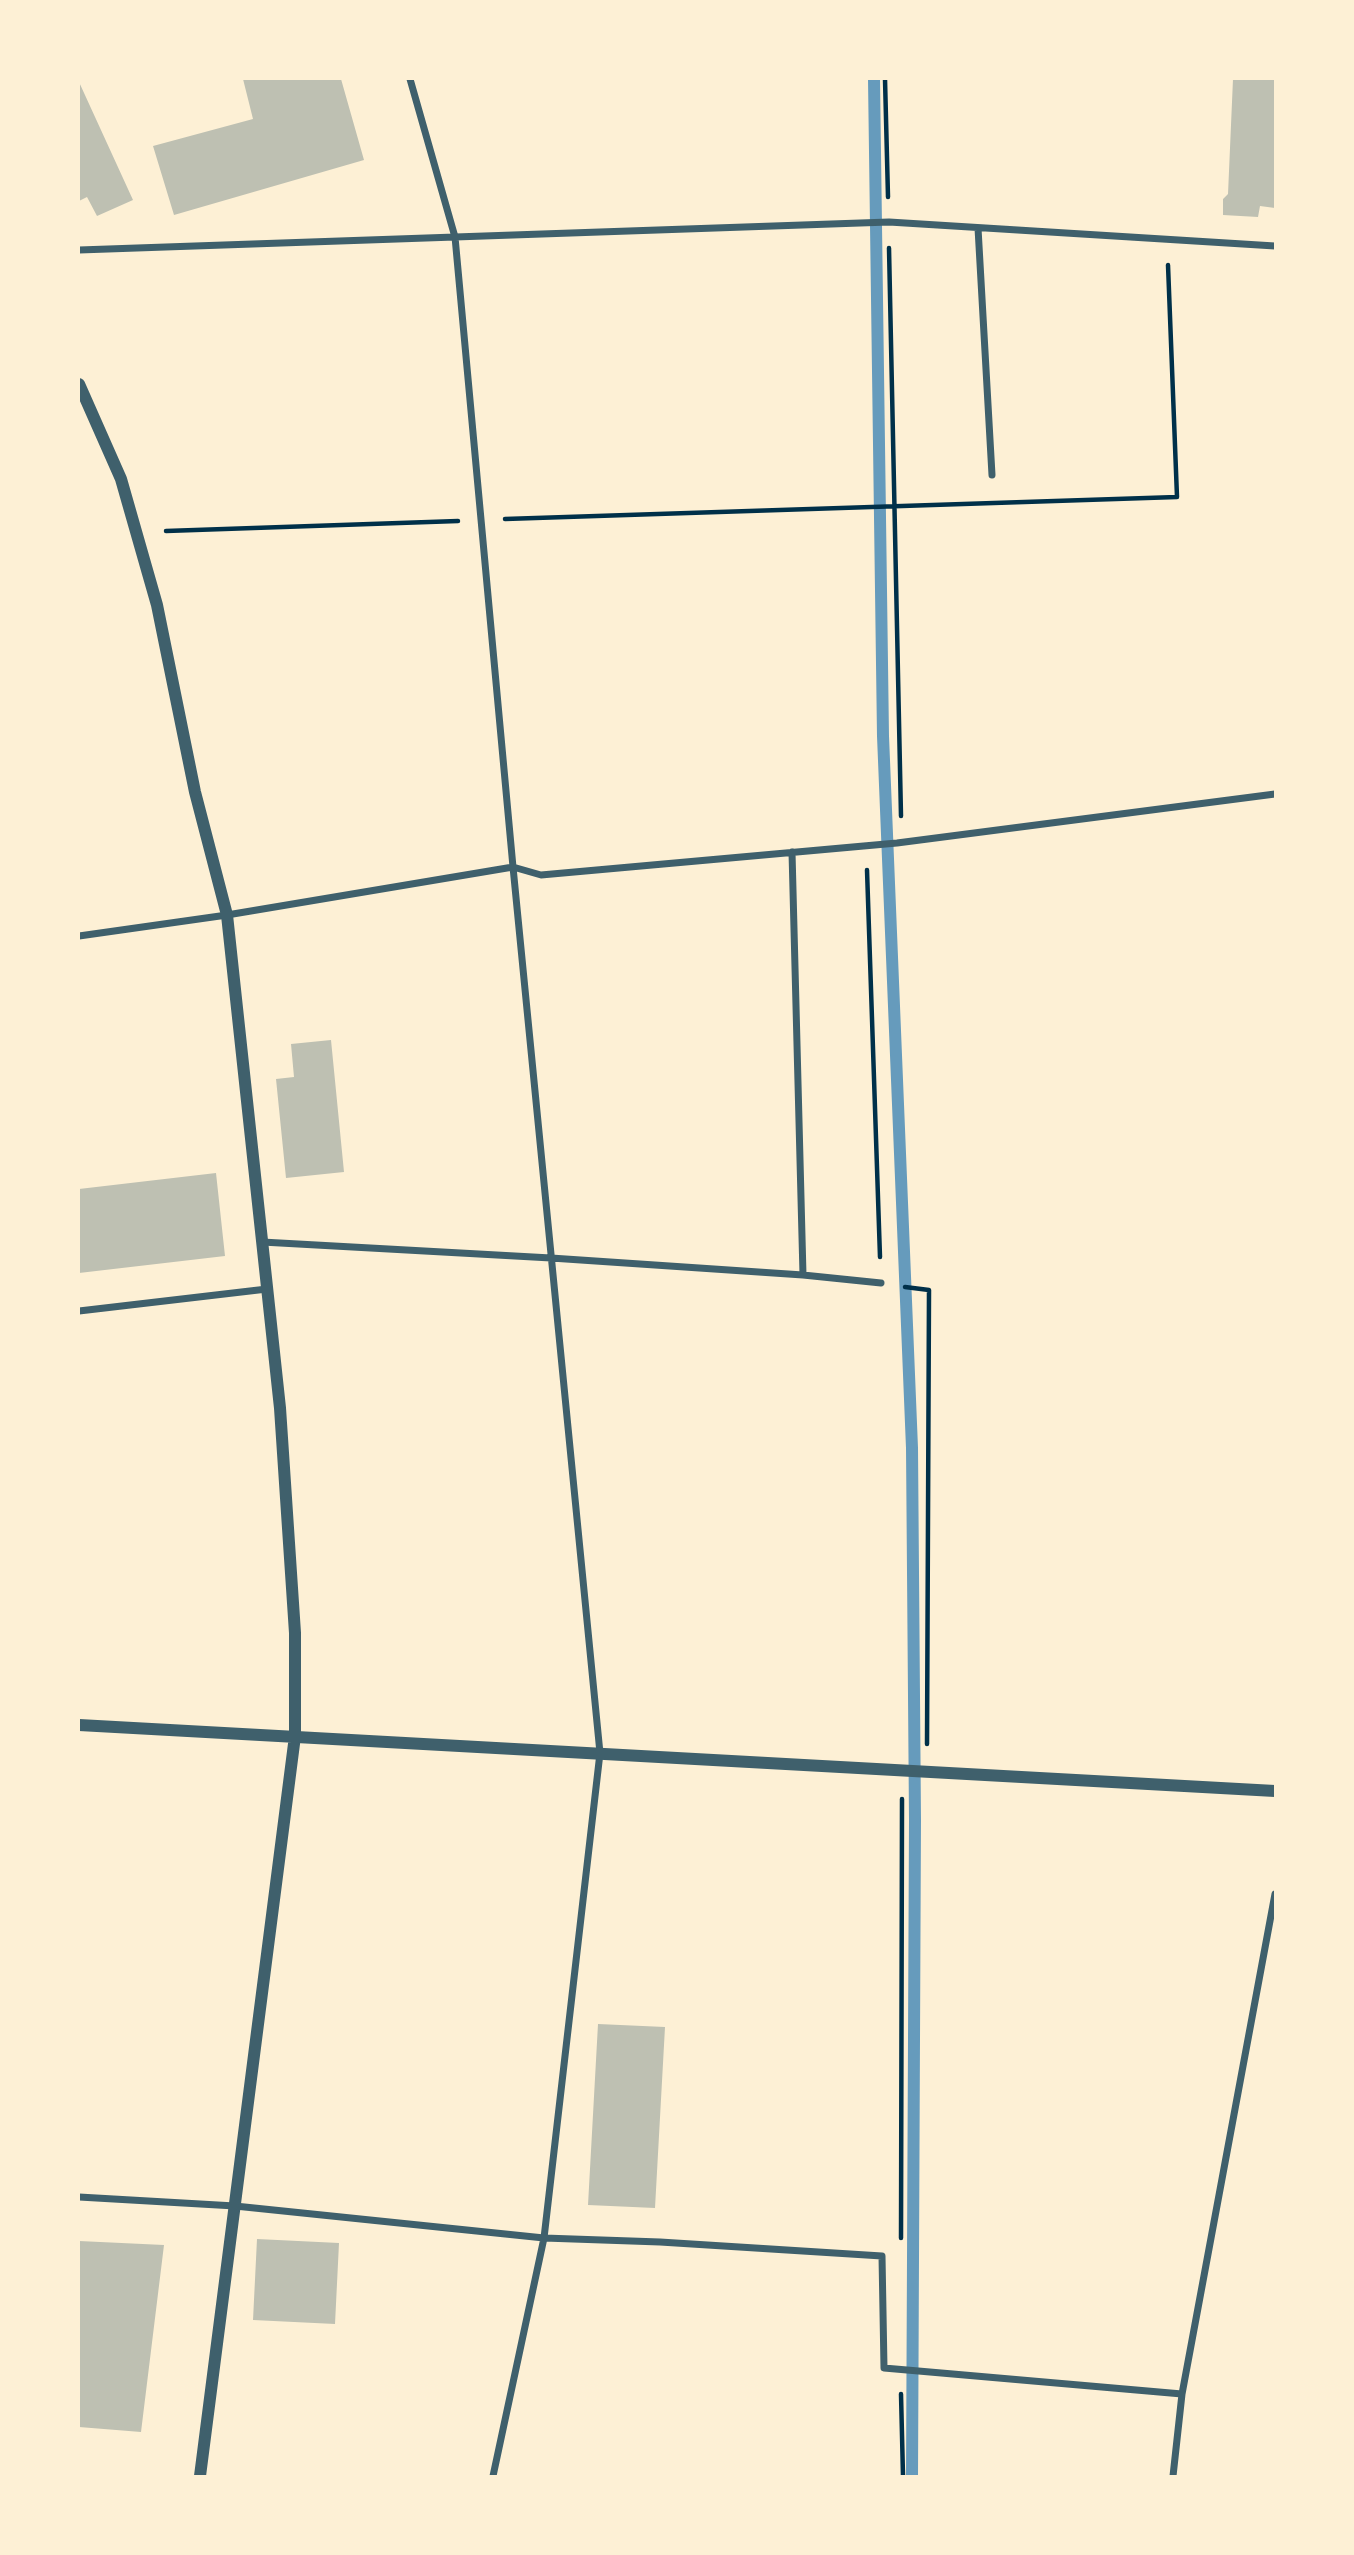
<!DOCTYPE html>
<html>
<head>
<meta charset="utf-8">
<style>
	body { margin:0 }
	#map { position:relative; width:1354px; height:2555px; overflow:hidden; background:#fdf0d5; font-family:"Sofia Sans Condensed",sans-serif }
	canvas { display:block }
	.frame { position:absolute; inset:0; border:80px solid #fdf0d5; pointer-events:none }
</style>
</head>
<body>
<div id="map">
<canvas width="1354" height="2555"></canvas>
<div class="frame"></div>
</div>
<script>
const ctx = document.querySelector('canvas').getContext('2d');
ctx.lineJoin = 'round';
const poly = rows => new Path2D(rows.map(r => 'M' + r).join(''));
function stroke(path, color, width, dash) { ctx.strokeStyle = color; ctx.lineWidth = width; ctx.lineCap = dash ? 'butt' : 'round'; ctx.setLineDash(dash || []); ctx.stroke(path); }
function fill(path, color) { ctx.fillStyle = color; ctx.fill(path, 'evenodd'); }
const stream = poly([
	[874,79,883,736,912,1448,915,1820,912,2476]
]);
const building = poly([
	[243,79,341,79,364,160,174,215,153,146,253,119],
	[1233,79,1275,79,1275,208,1260,206,1258,217,1223,215,1223,199,1228,194],
	[79,82,133,200,97,216,87,197,79,201],
	[331,1040,344,1172,286,1178,276,1079,294,1077,291,1044],
	[216,1173,225,1256,79,1273,79,1189],
	[598,2024,665,2027,655,2208,588,2205],
	[257,2239,339,2243,335,2324,253,2320],
	[79,2241,164,2245,141,2432,79,2427]
]);
const path = poly([
	[885,79,888,197],
	[889,248,901,816],
	[505,519,1177,497,1168,265],
	[166,531,458,521],
	[867,870,880,1257],
	[905,1287,929,1290,927,1744],
	[901,2238,902,1799],
	[901,2394,903,2476]
]);
const minor = poly([
	[410,79,455,237,513,867,600,1753,544,2238,493,2476],
	[978,228,992,475],
	[79,250,889,222,1275,246],
	[792,852,803,1275],
	[79,936,227,915,513,867,541,875,897,843,1275,794],
	[262,1242,551,1258,803,1275,881,1283],
	[79,1311,267,1289],
	[79,2197,235,2206,544,2238,660,2242,882,2256,884,2368,1182,2394],
	[1173,2476,1182,2394,1275,1894]
]);
const tertiary = poly([
	[79,384,121,479,157,605,195,792,227,915,280,1408,295,1633,295,1736,200,2476],
	[79,1725,1275,1791]
]);
stroke(stream, '#669bbc', 12);
fill(building, '#bec0b2');
stroke(path, '#003049', 4.5);
stroke(minor, '#3f606c', 7);
stroke(tertiary, '#3f606c', 12);
</script>
</body>
</html>
